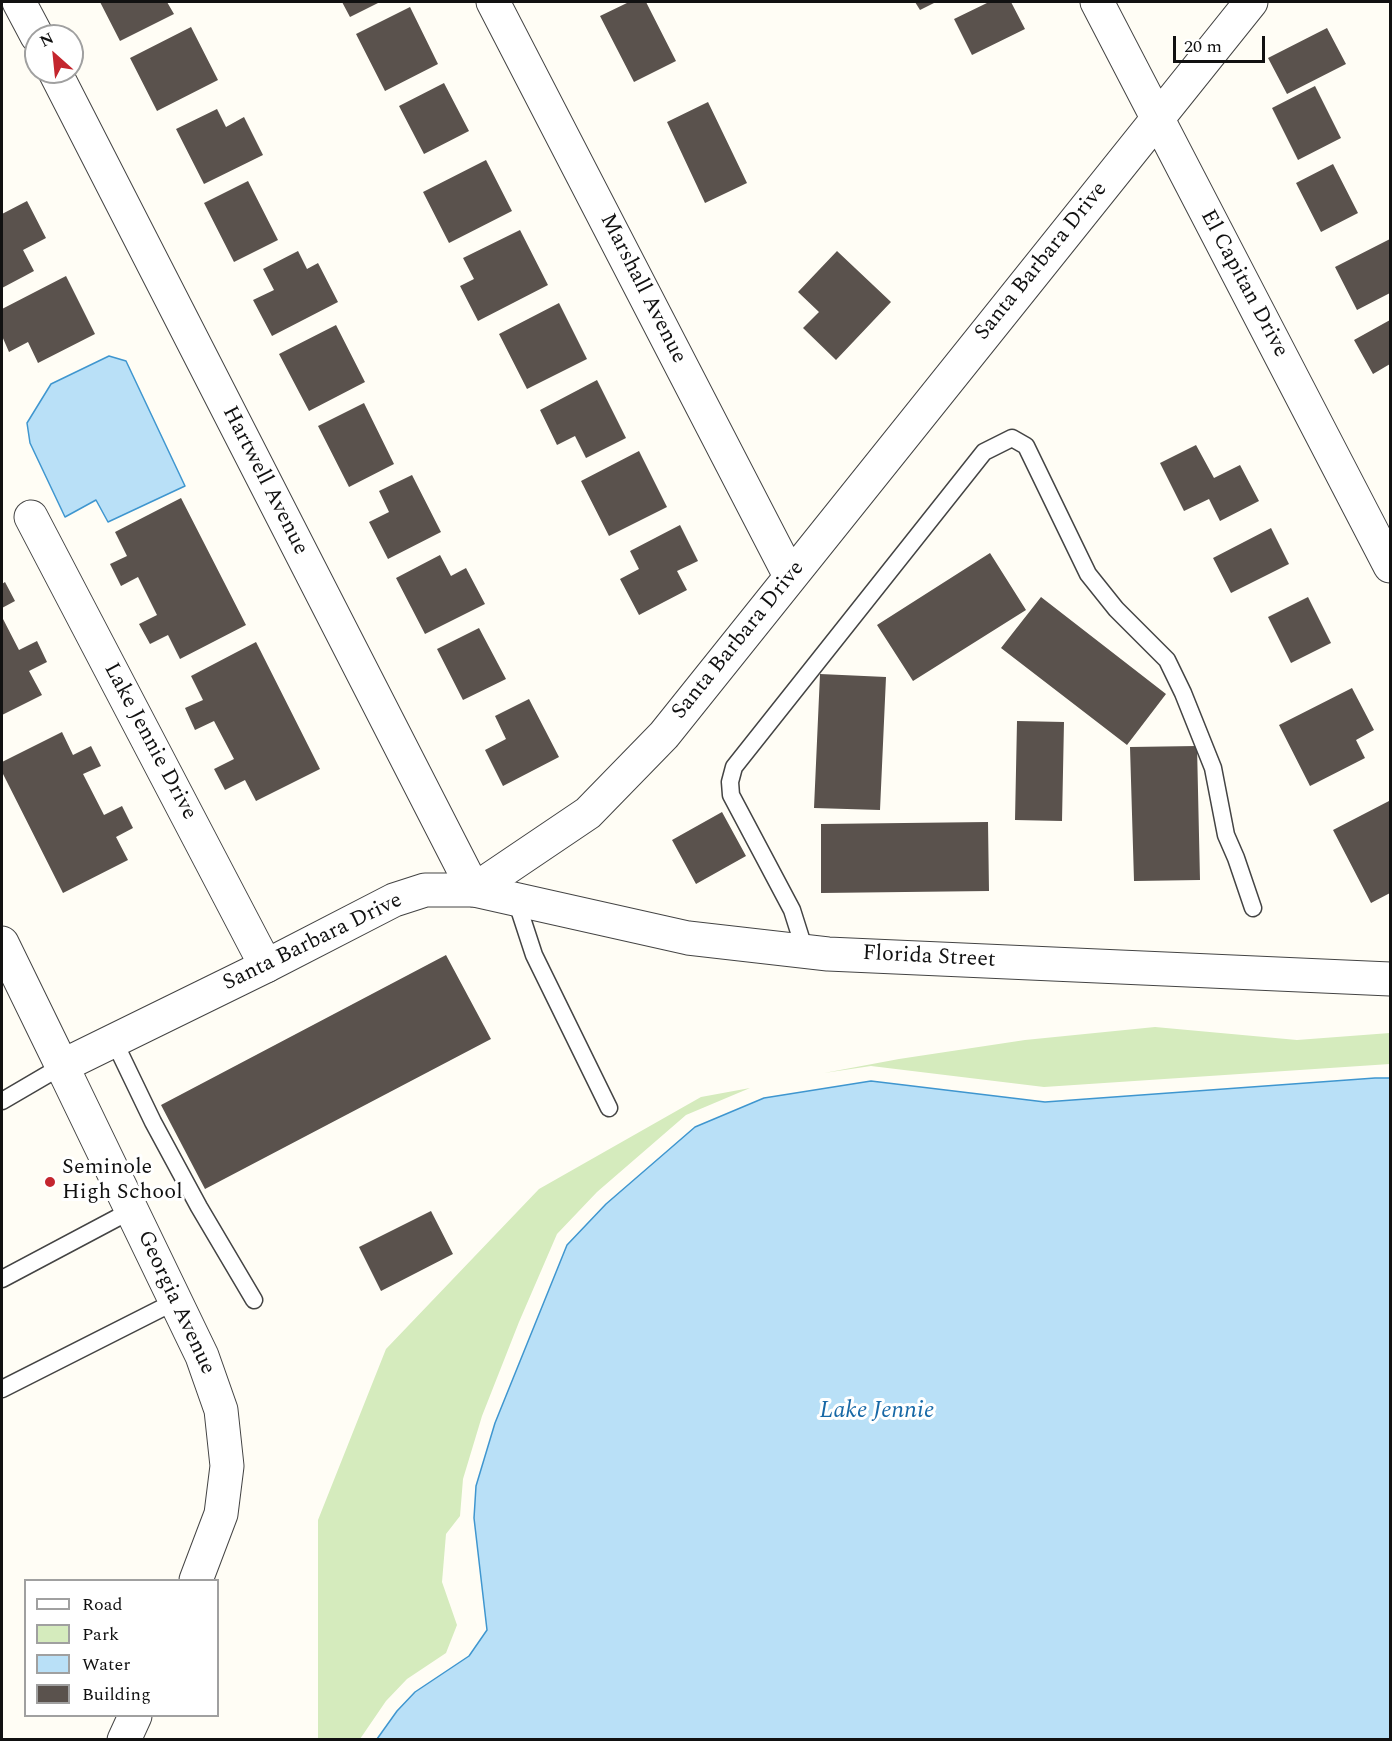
<!DOCTYPE html>
<html>
<head>
<meta charset="utf-8">
<style>
	body { margin:0 }
	#map { position:relative; width:1392px; height:1741px; overflow:hidden; background:#fffdf5; font-family:Spectral,serif }
	canvas { display:block }
	.frame { position:absolute; inset:0; border:3px solid #111; pointer-events:none }
	.legend { position:absolute; left:24px; top:1579px; width:195px; height:138px; box-sizing:border-box; background:#fff; border:2px solid #a0a0a0; margin:0; padding:8px 10px; list-style:none; font-size:18px; color:#111 }
	.legend li { display:flex; align-items:center; gap:12px; height:30px }
	.legend b { width:30px; border:2px solid #a0a0a0 }
	.north { position:absolute; left:24px; top:24px; width:60px; height:60px; box-sizing:border-box; background:#fff; border:2px solid #a0a0a0; border-radius:50%; rotate:333deg; font-size:16px; font-weight:700; line-height:24px; text-align:center; color:#111 }
	.north::after { content:''; display:block; margin:auto; width:21px; height:27px; background:#c4262e; clip-path:polygon(50% 0,100% 100%,50% 72%,0 100%) }
	.scale { position:absolute; left:1173px; top:36px; width:92px; height:27px; box-sizing:border-box; border:3px solid #111; border-top:0; padding-left:8px; font-size:18px; line-height:21px; white-space:nowrap; color:#111; -webkit-text-stroke:4px #fff; paint-order:stroke }
</style>
</head>
<body>
<div id="map">
<canvas width="1392" height="1741"></canvas>
<div class="frame"></div>
<ul class="legend">
<li><b style="height:8px;background:#fff"></b>Road</li>
<li><b style="height:16px;background:#d5ebbd"></b>Park</li>
<li><b style="height:16px;background:#b9e0f7"></b>Water</li>
<li><b style="height:16px;background:#5a524d"></b>Building</li>
</ul>
<div class="north">N</div>
<div class="scale">20 m</div>
</div>
<script>
const ctx = document.querySelector('canvas').getContext('2d');
ctx.lineJoin = 'round';
function fill(path, color) { ctx.fillStyle = color; ctx.fill(path, 'evenodd'); }
const poly = rows => new Path2D(rows.map(r => 'M' + r).join(''));
function stroke(path, color, width, dash) { ctx.strokeStyle = color; ctx.lineWidth = width; ctx.lineCap = dash ? 'butt' : 'round'; ctx.setLineDash(dash || []); ctx.stroke(path); }
function write(font, color, halo, rows, align = 'center') {
  ctx.font = font + ' Spectral,serif'; ctx.lineWidth = 6; ctx.setLineDash([]); ctx.textBaseline = 'middle'; ctx.strokeStyle = halo; ctx.fillStyle = color; for (const [text, x, y, turn = 0] of rows) {
    ctx.save(); ctx.translate(x, y); ctx.rotate((+turn || 0) * Math.PI / 180); ctx.textAlign = isNaN(turn) ? turn : align; if (halo) ctx.strokeText(text, 0, 0); ctx.fillText(text, 0, 0); ctx.restore();
  }
}
const green = poly([
	[1155,1027,1297,1040,1390,1033,1390,1064,1044,1087,871,1066,824,1073,899,1059,1025,1040],
	[750,1088,686,1115,597,1192,557,1234,519,1322,482,1416,463,1479,460,1516,446,1534,442,1582,457,1625,446,1653,407,1679,386,1701,360,1739,318,1739,318,1520,386,1349,539,1189,701,1097]
]);
const water = poly([
	[109,356,126,361,185,486,108,522,96,500,65,517,30,443,27,423,51,384,109,356],
	[1375,1078,1390,1078,1390,1739,377,1739,397,1711,415,1692,469,1656,487,1630,474,1518,476,1486,495,1423,567,1245,606,1204,695,1127,764,1098,871,1081,1045,1102,1375,1078]
]);
const building = poly([
	[100,2,167,2,174,14,120,41],
	[342,2,380,2,350,17],
	[629,2,646,2,676,61,634,82,600,16],
	[915,2,936,2,920,10],
	[989,2,1011,2,1025,29,972,55,954,19],
	[410,7,438,64,385,91,356,34],
	[191,27,218,80,157,111,130,58],
	[1327,28,1346,64,1287,94,1268,58],
	[444,83,469,131,424,154,399,106],
	[1315,86,1341,138,1298,160,1272,108],
	[708,102,747,183,705,203,667,122],
	[217,109,226,127,244,117,263,155,204,184,176,129],
	[486,160,512,211,449,243,423,192],
	[1333,164,1358,213,1321,232,1296,183],
	[248,181,278,240,234,262,204,203],
	[27,201,46,238,23,250,34,271,2,288,2,214],
	[520,230,548,285,478,321,460,286,474,279,463,258],
	[1390,239,1390,293,1357,310,1335,267],
	[298,251,307,269,318,263,338,302,272,336,253,300,274,290,263,269],
	[837,251,891,302,836,360,803,328,819,312,798,292],
	[66,276,95,334,38,363,28,342,9,352,2,336,2,309],
	[559,303,587,359,527,389,499,334],
	[1390,320,1390,364,1373,374,1354,340],
	[336,325,365,382,309,411,279,354],
	[597,380,626,438,586,458,575,436,557,445,540,410],
	[364,403,394,464,349,487,318,426],
	[1196,445,1214,478,1240,465,1259,501,1220,521,1209,499,1184,511,1160,463],
	[639,451,667,507,609,536,581,481],
	[412,475,441,532,388,559,369,522,389,512,379,491],
	[181,498,246,625,180,659,168,635,150,644,139,624,157,615,138,577,121,586,110,564,127,556,115,532],
	[680,525,698,561,677,571,687,590,639,615,620,579,639,569,630,551],
	[1271,528,1289,564,1231,593,1213,558],
	[990,553,1026,610,913,681,877,625],
	[440,555,451,576,466,568,485,604,425,634,396,578],
	[5,582,15,601,2,608,2,584],
	[1041,597,1166,694,1127,745,1001,648],
	[1308,597,1331,643,1291,663,1268,617],
	[2,617,19,650,37,641,47,662,29,671,42,695,2,715],
	[479,628,506,679,463,700,437,649],
	[256,642,320,769,256,801,245,780,225,790,214,769,234,759,214,721,195,730,185,708,203,700,191,676],
	[820,674,886,677,880,810,814,808],
	[1352,688,1374,730,1356,740,1365,758,1310,786,1279,725],
	[529,699,559,757,503,786,485,750,506,739,495,716],
	[1017,721,1064,722,1062,821,1015,820],
	[62,732,73,755,91,746,101,766,83,774,104,815,122,806,133,828,116,837,128,860,63,893,2,772,2,762],
	[1197,746,1200,880,1134,881,1130,747],
	[1389,801,1390,805,1390,893,1371,903,1333,830],
	[722,812,746,856,696,884,672,840],
	[988,822,989,891,821,893,821,824],
	[446,955,491,1039,205,1189,161,1105],
	[431,1211,453,1254,381,1291,359,1247]
]);
const service = poly([
	[516,900,534,955,609,1108],
	[805,951,792,910,731,795,730,782,734,767,984,452,1012,438,1026,446,1088,574,1116,609,1167,660,1183,693,1213,768,1226,835,1236,858,1253,908],
	[114,1041,153,1122,199,1207,254,1300],
	[2,1101,62,1066],
	[2,1279,132,1210],
	[2,1389,176,1301]
]);
const minor = poly([
	[19,2,37,36],
	[493,2,790,576],
	[1097,2,1390,566],
	[55,72,474,890,588,813,664,735,1251,2],
	[31,517,266,966],
	[62,1066,202,1356,221,1410,227,1466,221,1514,196,1580],
	[124,1740,135,1716]
]);
const tertiary = poly([
	[2,943,62,1066,266,966,394,900,425,890,474,890,688,938,828,954,1390,979]
]);
const markers = [
	[50,1182,6,"#c4262e"]
];
const streetNames = [
	["Santa Barbara Drive",1042,262,-51],
	["El Capitan Drive",1243,284,62],
	["Marshall Avenue",642,289,63],
	["Hartwell Avenue",264,481,63],
	["Santa Barbara Drive",739,641,-51],
	["Lake Jennie Drive",149,742,62],
	["Santa Barbara Drive",313,943,-26],
	["Florida Street",929,958,3],
	["Georgia Avenue",175,1303,65]
];
const poiNames = [
	["Seminole",62,1169],
	["High School",62,1194]
];
const waterNames = [
	["Lake Jennie",877,1412]
];
fill(green, '#d5ebbd');
fill(water, '#b9e0f7');
stroke(water, '#3f96cf', 1.5);
fill(building, '#5a524d');
stroke(service, '#444', 19);
stroke(minor, '#444', 35);
stroke(tertiary, '#444', 35);
stroke(service, '#fff', 16);
stroke(minor, '#fff', 33);
stroke(tertiary, '#fff', 33);
for (const [x, y, r, color] of markers) { const dot = new Path2D(); dot.arc(x, y, r, 0, 2 * Math.PI); ctx.fillStyle = color; ctx.fill(dot); stroke(dot, '#fff', 2); }
write('22px', '#111', '#fff', streetNames);
write('22px', '#111', '#fff', poiNames, 'left');
write('italic 24px', '#1768a6', '#fff', waterNames);
</script>
</body>
</html>
